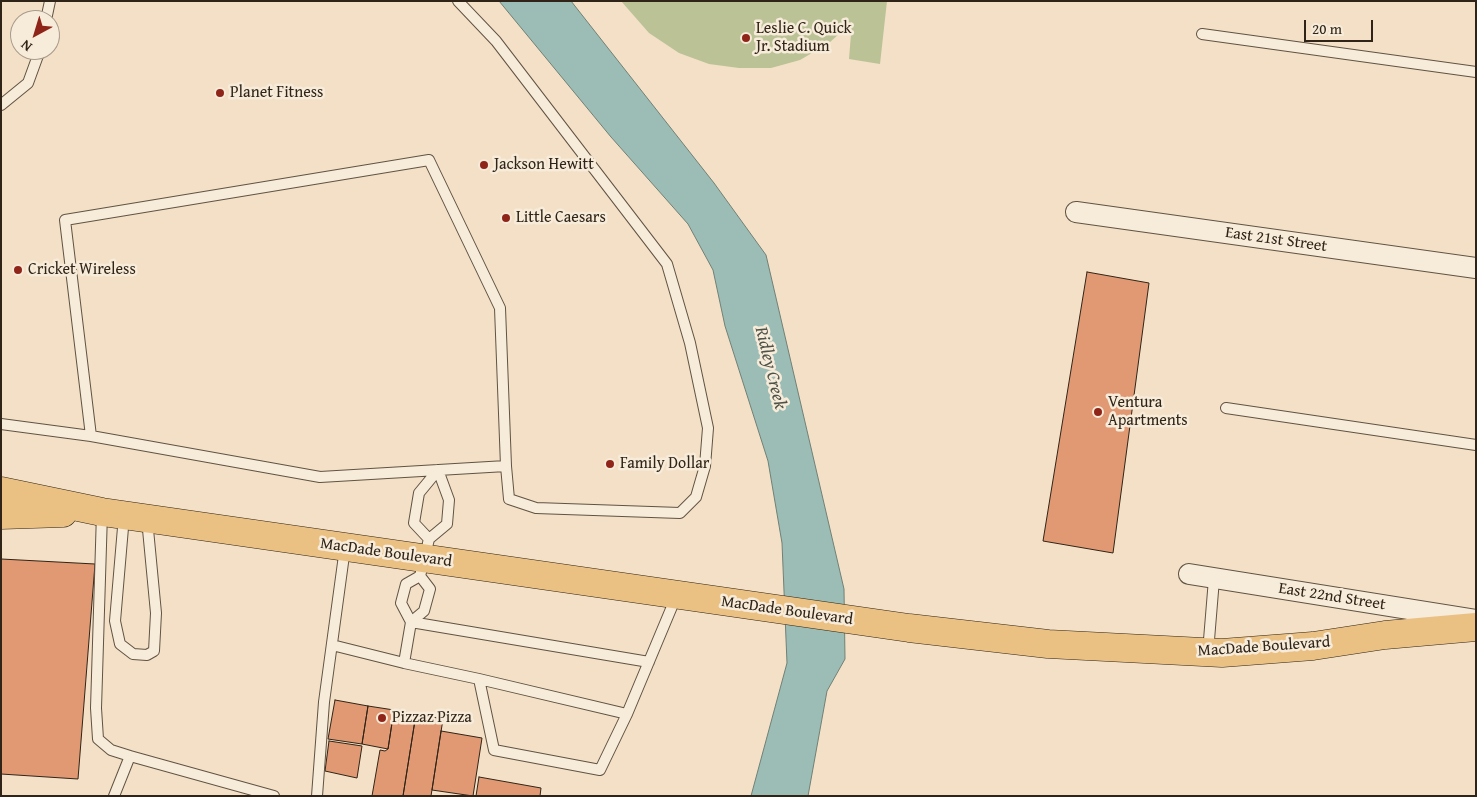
<!DOCTYPE html>
<html>
<head>
<meta charset="utf-8">
<style>
	body { margin:0 }
	#map { position:relative; width:1477px; height:797px; overflow:hidden; background:#f3e0c6; font-family:"Gentium Book Plus",serif }
	canvas { display:block }
	.frame { position:absolute; inset:0; border:2px solid #2f2417; pointer-events:none }
	.north { position:absolute; left:10px; top:10px; width:50px; height:50px; box-sizing:border-box; background:#f7ebda; border:1px solid #a79b8c; border-radius:50%; rotate:219deg; font-size:14px; font-weight:700; line-height:20px; text-align:center; color:#2f2417 }
	.north::after { content:''; display:block; margin:auto; width:18px; height:22px; background:#8f2418; clip-path:polygon(50% 0,100% 100%,50% 72%,0 100%) }
	.scale { position:absolute; left:1304px; top:20px; width:69px; height:22px; box-sizing:border-box; border:2px solid #2f2417; border-top:0; padding-left:6px; font-size:15px; line-height:18px; white-space:nowrap; color:#2f2417; -webkit-text-stroke:4px #f7ebda; paint-order:stroke }
</style>
</head>
<body>
<div id="map">
<canvas width="1477" height="797"></canvas>
<div class="frame"></div>
<div class="north">N</div>
<div class="scale">20 m</div>
</div>
<script>
const ctx = document.querySelector('canvas').getContext('2d');
ctx.lineJoin = 'round';
function fill(path, color) { ctx.fillStyle = color; ctx.fill(path, 'evenodd'); }
const poly = rows => new Path2D(rows.map(r => 'M' + r).join(''));
function stroke(path, color, width, dash) { ctx.strokeStyle = color; ctx.lineWidth = width; ctx.lineCap = dash ? 'butt' : 'round'; ctx.setLineDash(dash || []); ctx.stroke(path); }
function write(font, color, halo, rows, align = 'center') {
  ctx.font = font + ' "Gentium Book Plus",serif'; ctx.lineWidth = 5; ctx.setLineDash([]); ctx.textBaseline = 'middle'; ctx.strokeStyle = halo; ctx.fillStyle = color; for (const [text, x, y, turn = 0] of rows) {
    ctx.save(); ctx.translate(x, y); ctx.rotate((+turn || 0) * Math.PI / 180); ctx.textAlign = isNaN(turn) ? turn : align; if (halo) ctx.strokeText(text, 0, 0); ctx.fillText(text, 0, 0); ctx.restore();
  }
}
const green = poly([
	[621,1,887,1,880,64,849,59,852,22,829,43,800,60,771,68,739,68,709,64,679,53,649,33]
]);
const water = poly([
	[499,1,571,1,714,183,766,255,844,589,845,659,827,691,808,796,751,796,787,663,782,543,768,461,725,326,713,270,688,224,611,137,499,1]
]);
const building = poly([
	[1087,272,1149,283,1113,553,1043,541,1087,272],
	[1,559,95,564,78,779,1,774,1,559],
	[335,700,368,706,362,744,328,739,335,700],
	[368,706,394,710,388,749,362,744,368,706],
	[394,710,416,714,403,796,372,796,380,750,385,751,388,749,394,710],
	[416,714,443,719,431,796,403,796,416,714],
	[441,731,482,738,473,796,432,790,441,731],
	[329,741,362,746,357,778,325,771,329,741],
	[479,777,541,788,540,796,476,796,479,777]
]);
const lane = poly([
	[458,1,496,41,667,264,690,343,708,428,705,466,696,497,680,513,536,508,509,499,506,466],
	[46,20,50,1],
	[1202,34,1476,72],
	[1,105,28,83,40,50],
	[429,160,500,308,506,466,320,477,91,436,65,220,429,160],
	[1226,408,1476,445],
	[1,424,91,436],
	[102,513,96,708,98,739,111,750,130,756],
	[124,516,115,621,120,644,133,654,147,655,154,651,156,613,147,519],
	[429,539,414,523,419,493,438,470],
	[411,622,649,662],
	[411,622,424,611,430,589,420,576],
	[332,645,404,663,479,679,627,714,600,770,494,750,479,679],
	[1208,652,1214,579],
	[404,663,411,622,401,603,406,584,420,576,429,539,447,524,449,500,438,470],
	[627,714,676,597],
	[114,796,130,756,274,796],
	[317,796,324,702,345,548]
]);
const street = poly([
	[1076,212,1476,268],
	[1189,574,1476,620]
]);
const primary = poly([
	[1,491,102,512,909,628,1048,644,1222,653,1313,646,1385,635,1476,627],
	[1,515,63,513]
]);
const markers = [
	[746,38,5,"#8f2418"],
	[220,93,5,"#8f2418"],
	[484,165,5,"#8f2418"],
	[506,218,5,"#8f2418"],
	[18,270,5,"#8f2418"],
	[1098,412,5,"#8f2418"],
	[610,464,5,"#8f2418"],
	[382,718,5,"#8f2418"]
];
const poiNames = [
	["Leslie C. Quick",756,29],
	["Jr. Stadium",756,47],
	["Planet Fitness",230,93],
	["Jackson Hewitt",494,165],
	["Little Caesars",516,218],
	["Cricket Wireless",28,270],
	["Ventura",1108,403],
	["Apartments",1108,421],
	["Family Dollar",620,464],
	["Pizzaz Pizza",392,718]
];
const streetNames = [
	["East 21st Street",1276,240,8],
	["MacDade Boulevard",386,553,8],
	["East 22nd Street",1332,597,9],
	["MacDade Boulevard",787,611,8],
	["MacDade Boulevard",1264,647,-4]
];
const waterNames = [
	["Ridley Creek",770,368,76]
];
fill(green, '#bac296');
fill(water, '#9bbdb5');
stroke(water, '#708076', 1);
fill(building, '#e19974');
stroke(building, '#2f2417', 1);
stroke(lane, '#605343', 12);
stroke(street, '#605343', 22);
stroke(primary, '#2f2417', 29);
stroke(lane, '#f7ebda', 10);
stroke(street, '#f7ebda', 20);
stroke(primary, '#eac083', 28);
for (const [x, y, r, color] of markers) { const dot = new Path2D(); dot.arc(x, y, r, 0, 2 * Math.PI); ctx.fillStyle = color; ctx.fill(dot); stroke(dot, '#f7ebda', 2); }
write('16px', '#2f2417', '#f7ebda', poiNames, 'left');
write('16px', '#2f2417', '#f7ebda', streetNames);
write('italic 18px', '#4f5246', '#f7ebda', waterNames);
</script>
</body>
</html>
